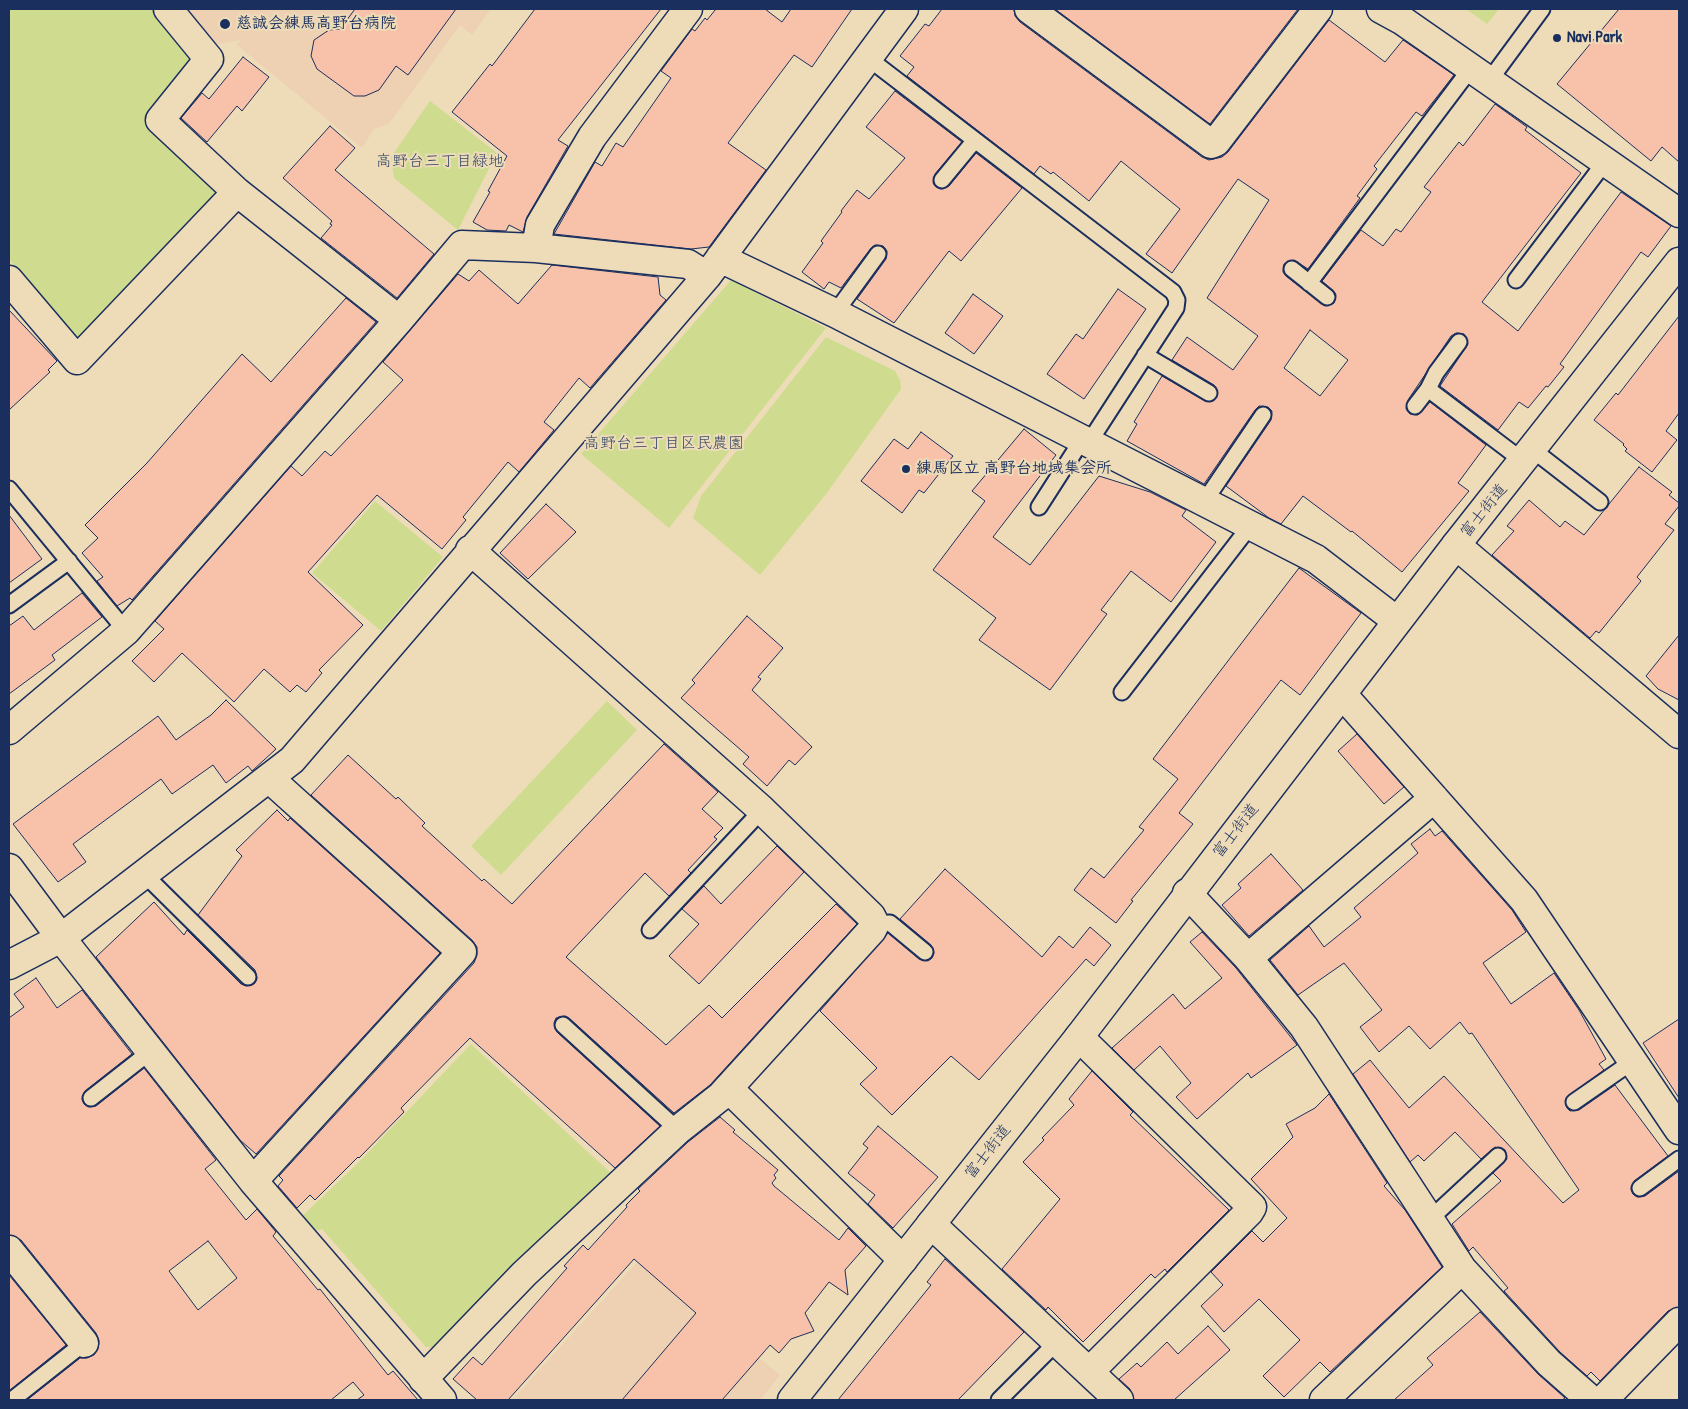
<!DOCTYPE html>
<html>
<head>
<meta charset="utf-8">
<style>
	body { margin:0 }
	#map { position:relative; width:1688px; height:1409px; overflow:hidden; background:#eedcb9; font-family:"Patrick Hand",sans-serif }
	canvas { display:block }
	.frame { position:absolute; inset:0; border:10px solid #1b2f5e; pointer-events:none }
</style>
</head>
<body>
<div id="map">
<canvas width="1688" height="1409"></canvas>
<div class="frame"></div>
</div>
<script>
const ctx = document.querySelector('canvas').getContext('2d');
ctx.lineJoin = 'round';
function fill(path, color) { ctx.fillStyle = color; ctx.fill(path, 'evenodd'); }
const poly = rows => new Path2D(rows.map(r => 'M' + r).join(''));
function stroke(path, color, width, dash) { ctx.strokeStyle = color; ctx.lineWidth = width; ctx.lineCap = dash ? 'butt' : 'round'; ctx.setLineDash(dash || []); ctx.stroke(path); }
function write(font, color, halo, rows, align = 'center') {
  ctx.font = font + ' "Patrick Hand","Klee One",sans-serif'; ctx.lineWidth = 4; ctx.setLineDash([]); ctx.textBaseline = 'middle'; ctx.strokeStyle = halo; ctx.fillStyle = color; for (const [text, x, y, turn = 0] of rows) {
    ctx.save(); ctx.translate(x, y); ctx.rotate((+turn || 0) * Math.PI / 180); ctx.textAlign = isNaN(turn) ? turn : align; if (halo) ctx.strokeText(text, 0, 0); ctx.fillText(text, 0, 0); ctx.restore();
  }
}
const built = poly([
	[183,9,491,9,472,35,460,25,389,124,374,129,362,148,237,45,241,40,213,45],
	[639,1260,780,1375,760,1400,512,1400]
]);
const green = poly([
	[9,9,154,9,188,51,190,60,148,122,216,186,218,199,80,341,69,339,9,259],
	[1466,9,1499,9,1487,24],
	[430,101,497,153,458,230,394,178,391,157],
	[731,280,826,328,669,528,581,454],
	[826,337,895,371,900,380,901,389,827,493,760,575,693,518,701,496],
	[375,501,443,557,381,631,312,573],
	[607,701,637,730,501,875,471,846],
	[471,1044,614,1176,546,1233,442,1348,426,1347,322,1229,308,1233,298,1220,357,1164]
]);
const building = poly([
	[355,9,456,9,408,75,396,66,379,90,365,96,354,96,317,69,311,56,314,40,329,30,340,29,355,9],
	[535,9,661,9,558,140,568,146,527,217,523,232,509,225,506,231,487,230,473,222,490,192,488,191,507,156,452,112,490,64,492,66,535,9],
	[716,9,765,9,782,22,791,9,852,9,812,67,794,55,728,143,766,170,709,247,691,249,554,234,595,162,602,166,616,143,623,147,671,78,661,71,692,29,695,31,705,18,707,20,716,9],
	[942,9,1014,9,1015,16,1020,22,1202,157,1209,160,1222,157,1228,152,1329,20,1385,62,1403,40,1454,75,1422,116,1416,112,1374,166,1377,169,1357,196,1360,198,1308,269,1294,260,1284,264,1283,272,1286,276,1325,306,1334,303,1336,294,1322,281,1361,230,1383,246,1396,229,1401,232,1431,192,1424,187,1459,142,1463,146,1495,104,1527,127,1525,130,1581,173,1482,302,1518,331,1621,192,1671,226,1648,257,1641,252,1560,364,1564,367,1548,387,1546,386,1528,408,1519,402,1498,430,1440,386,1468,344,1464,334,1456,333,1451,336,1408,400,1406,409,1410,414,1418,415,1430,402,1486,445,1458,483,1469,491,1402,572,1352,531,1351,532,1303,496,1281,524,1269,518,1226,486,1271,420,1272,411,1268,407,1259,406,1255,410,1204,484,1127,441,1137,424,1134,422,1162,376,1205,401,1213,401,1217,397,1217,389,1214,385,1172,360,1187,337,1233,370,1258,336,1207,298,1269,200,1238,179,1172,273,1146,254,1180,209,1121,161,1089,201,1053,172,1051,174,1040,166,1034,174,907,76,914,67,900,56,925,24,929,26,942,9],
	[1310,330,1348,360,1320,396,1284,368,1310,330],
	[1055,9,1298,9,1210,124,1055,9],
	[1619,9,1679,9,1679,162,1662,147,1651,161,1557,84,1619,9],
	[243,57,269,77,242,111,237,106,207,142,181,118,202,93,209,99,243,57],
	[895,91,962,142,935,174,933,183,936,187,941,189,949,186,976,153,1022,188,961,261,949,251,894,323,857,299,886,259,887,251,883,246,875,245,871,248,841,288,829,282,824,289,802,272,823,243,821,241,842,212,841,211,857,190,869,199,905,158,866,127,895,91],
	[330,126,355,148,335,170,434,254,397,298,321,238,332,225,330,224,332,221,283,178,330,126],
	[552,265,658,277,660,295,666,300,590,388,579,378,544,422,554,430,519,472,508,462,463,517,466,520,442,549,377,495,308,572,363,625,319,670,322,673,306,692,297,685,290,692,264,669,234,702,182,653,154,682,132,661,164,629,155,621,291,466,302,476,325,451,331,456,403,380,383,362,458,274,469,281,479,270,518,304,552,265],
	[1118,289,1146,309,1084,399,1047,374,1076,334,1083,339,1118,289],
	[973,294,1003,316,974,354,945,333,973,294],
	[346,298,376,322,132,600,130,598,117,606,97,581,103,577,82,553,98,538,85,525,147,463,242,354,271,382,346,298],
	[9,310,57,361,48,370,50,372,9,410,9,310],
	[1679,316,1679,413,1666,431,1677,440,1652,472,1625,451,1627,449,1623,445,1624,444,1594,420,1616,393,1618,395,1679,316],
	[1024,429,1056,455,993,537,1030,565,1099,476,1150,492,1186,510,1182,516,1216,542,1171,602,1131,571,1101,610,1107,614,1050,690,979,640,996,618,933,570,985,501,972,491,1024,429],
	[921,432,953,456,924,493,919,490,902,513,861,481,894,439,908,449,921,432],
	[1639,467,1672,492,1669,495,1679,503,1679,506,1665,524,1674,530,1637,577,1641,581,1599,633,1596,631,1590,638,1492,555,1514,531,1507,526,1529,500,1560,527,1565,521,1584,535,1639,467],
	[546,504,576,532,528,579,500,553,546,504],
	[9,515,42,559,9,583,9,515],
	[1299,568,1361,613,1300,695,1281,680,1179,813,1193,824,1131,900,1133,901,1116,923,1074,890,1091,868,1104,878,1144,830,1139,827,1178,779,1153,759,1299,568],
	[82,593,102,617,52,655,55,660,9,694,9,626,23,616,34,630,82,593],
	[747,616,783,648,758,677,761,679,752,690,812,747,795,765,789,760,767,786,743,764,749,757,681,698,695,683,692,680,747,616],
	[1679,635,1679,700,1658,689,1646,676,1679,635],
	[226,700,276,749,252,771,248,766,226,783,213,765,172,794,161,779,73,844,86,862,58,882,13,824,158,716,176,740,211,715,226,700],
	[1357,734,1404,787,1384,804,1338,751,1357,734],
	[664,744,718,792,702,809,723,828,714,837,717,839,688,870,691,873,669,896,645,873,566,957,666,1045,709,1005,722,1018,836,904,857,924,710,1085,674,1113,569,1018,565,1016,556,1018,554,1023,557,1032,660,1126,615,1168,470,1038,401,1108,404,1112,359,1158,358,1157,315,1200,310,1195,297,1208,278,1186,283,1180,279,1176,474,963,477,955,477,947,472,940,311,795,348,755,396,799,398,797,425,823,422,826,482,881,484,879,512,904,664,744],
	[277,810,288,821,290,818,440,953,256,1154,240,1140,96,957,154,902,184,935,187,930,241,984,246,986,254,984,257,979,255,970,198,915,242,856,236,850,277,810],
	[1430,829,1435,836,1442,831,1512,910,1526,932,1483,963,1511,1004,1554,973,1579,1010,1606,1059,1599,1064,1604,1070,1566,1098,1567,1108,1570,1111,1579,1110,1615,1085,1668,1156,1634,1181,1631,1189,1633,1194,1637,1197,1645,1196,1679,1171,1679,1307,1668,1311,1600,1381,1591,1372,1587,1376,1560,1352,1504,1291,1508,1288,1473,1247,1469,1251,1452,1224,1501,1181,1493,1173,1507,1159,1505,1150,1495,1147,1481,1159,1455,1132,1424,1161,1418,1155,1410,1162,1353,1074,1370,1060,1409,1108,1444,1076,1563,1203,1579,1190,1472,1033,1469,1034,1460,1022,1430,1049,1409,1026,1379,1052,1360,1027,1382,1010,1344,963,1298,995,1270,960,1309,926,1324,947,1361,917,1354,908,1418,853,1411,844,1430,829],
	[777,846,804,872,699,984,669,956,699,924,682,909,704,886,721,904,777,846],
	[1271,854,1303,890,1249,936,1222,905,1241,888,1238,884,1271,854],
	[945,869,1042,957,1059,936,1073,948,1090,927,1111,945,1094,966,1086,959,979,1080,951,1056,892,1115,860,1084,877,1068,820,1011,888,933,919,959,928,961,932,958,934,953,931,945,900,919,945,869],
	[1202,932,1236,968,1297,1045,1251,1078,1248,1073,1197,1119,1176,1097,1191,1083,1160,1046,1134,1070,1112,1048,1173,994,1185,1009,1222,978,1190,942,1202,932],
	[36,978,57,1008,82,990,132,1054,85,1091,82,1099,84,1104,88,1107,96,1106,144,1068,216,1160,205,1169,246,1220,257,1209,276,1232,273,1236,318,1290,320,1289,388,1375,393,1371,418,1400,357,1400,364,1395,353,1382,331,1400,27,1400,80,1358,87,1358,94,1355,98,1349,99,1341,96,1333,21,1240,9,1235,9,1018,24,1007,14,994,36,978],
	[208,1241,237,1278,198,1310,169,1271,208,1241],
	[1679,1019,1679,1098,1643,1043,1679,1019],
	[1092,1071,1133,1112,1130,1115,1229,1210,1167,1272,1165,1269,1155,1278,1151,1274,1083,1342,1048,1307,1046,1310,1002,1269,1060,1199,1023,1162,1044,1140,1042,1138,1074,1105,1069,1099,1092,1071],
	[1329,1094,1387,1183,1384,1186,1405,1210,1442,1267,1330,1372,1320,1362,1284,1397,1263,1376,1300,1340,1259,1299,1224,1332,1201,1306,1223,1285,1211,1272,1252,1231,1263,1242,1287,1218,1251,1179,1293,1137,1286,1124,1315,1108,1329,1094],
	[720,1117,735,1130,733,1132,778,1170,774,1175,776,1178,772,1183,774,1186,839,1240,848,1228,866,1246,845,1270,848,1295,829,1282,805,1313,814,1331,791,1339,779,1353,770,1345,722,1400,622,1400,696,1313,634,1259,508,1400,477,1400,453,1379,473,1357,482,1365,567,1268,564,1266,583,1245,588,1250,627,1207,626,1205,640,1191,638,1189,688,1142,720,1117],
	[878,1126,938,1177,893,1228,868,1204,875,1195,848,1173,868,1148,863,1144,878,1126],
	[945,1259,1024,1332,958,1400,838,1400,931,1285,927,1282,945,1259],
	[9,1275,66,1345,9,1391,9,1275],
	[1480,1312,1538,1374,1565,1398,1562,1400,1394,1400,1433,1365,1427,1358,1480,1312],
	[1208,1326,1230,1350,1174,1400,1134,1400,1130,1389,1119,1379,1137,1363,1141,1367,1167,1342,1178,1354,1208,1326]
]);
const lane = poly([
	[868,58,1173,292,1177,300,1176,308,1088,444],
	[1489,81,1542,9],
	[942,180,975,140],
	[1292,269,1327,297],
	[1516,280,1605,162],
	[1309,283,1471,68],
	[835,313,878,254],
	[1145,355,1209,393],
	[1428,389,1436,373,1459,342],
	[1415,406,1428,389,1523,461],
	[1533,450,1600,502],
	[9,489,126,631],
	[1204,502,1263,415],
	[1039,507,1082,440],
	[9,605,69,561],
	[1122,692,1250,526],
	[145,875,248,977],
	[875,924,890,923,925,952],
	[650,930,762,810],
	[563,1025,678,1130],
	[91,1098,151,1051],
	[1574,1102,1633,1061],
	[1640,1188,1679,1159],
	[1429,1220,1498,1156],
	[12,1400,84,1343],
	[999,1400,1057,1342]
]);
const street = poly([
	[168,9,209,59,160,120,237,192,399,320,462,245,536,248,688,264,707,276],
	[1029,9,1211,144,1216,142,1318,9],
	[1381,9,1403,21,1679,213],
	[536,248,540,225,592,137,688,9],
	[720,258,835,313,1316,559,1397,621],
	[9,280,77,360,237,192],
	[1456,545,1679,734],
	[1342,694,1524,900,1679,1130],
	[9,730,126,631,399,320],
	[9,868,61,938,253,1181,442,1400],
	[1187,893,1248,958,1304,1027,1462,1269,1549,1363,1591,1400],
	[1248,958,1434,798],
	[9,965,61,938,292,760,707,276,904,9],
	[1079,1037,1252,1207,1249,1212,1089,1372],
	[728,1088,903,1260],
	[253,1181,462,952,270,779],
	[931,1224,1119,1400],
	[9,1250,84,1343],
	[423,1379,524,1274,678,1130,721,1096,872,930,875,924,871,916,762,810,470,550],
	[1324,1400,1462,1269],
	[1603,1400,1679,1322]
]);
const primary = poly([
	[792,1400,1079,1037,1456,545,1679,262]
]);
const markers = [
	[225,24,6,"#1b2f5e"],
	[1557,38,5,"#1b2f5e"],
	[906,469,5,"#1b2f5e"]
];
const poiNames = [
	["慈誠会練馬高野台病院",236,24],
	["Navi Park",1567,38],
	["練馬区立 高野台地域集会所",916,469]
];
const parkNames = [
	["高野台三丁目緑地",440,162],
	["高野台三丁目区民農園",664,444]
];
const streetNames = [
	["富士街道",1484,511,-51],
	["富士街道",1236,831,-52],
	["富士街道",988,1152,-52]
];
fill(built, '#edd1b2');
fill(green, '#cfdc8f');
fill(building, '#f7c2a9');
stroke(building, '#1b2f5e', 1);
stroke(lane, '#1b2f5e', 19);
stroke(street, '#1b2f5e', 31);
stroke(primary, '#1b2f5e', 31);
stroke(lane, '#eedcb9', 15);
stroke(street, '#eedcb9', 28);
stroke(primary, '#eedcb9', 28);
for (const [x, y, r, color] of markers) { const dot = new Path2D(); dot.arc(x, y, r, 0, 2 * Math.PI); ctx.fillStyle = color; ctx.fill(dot); stroke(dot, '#eedcb9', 2); }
write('bold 16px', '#1b2f5e', '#eedcb9', poiNames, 'left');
write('16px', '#364965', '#eedcb9', parkNames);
write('16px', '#1b2f5e', '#eedcb9', streetNames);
</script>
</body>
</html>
